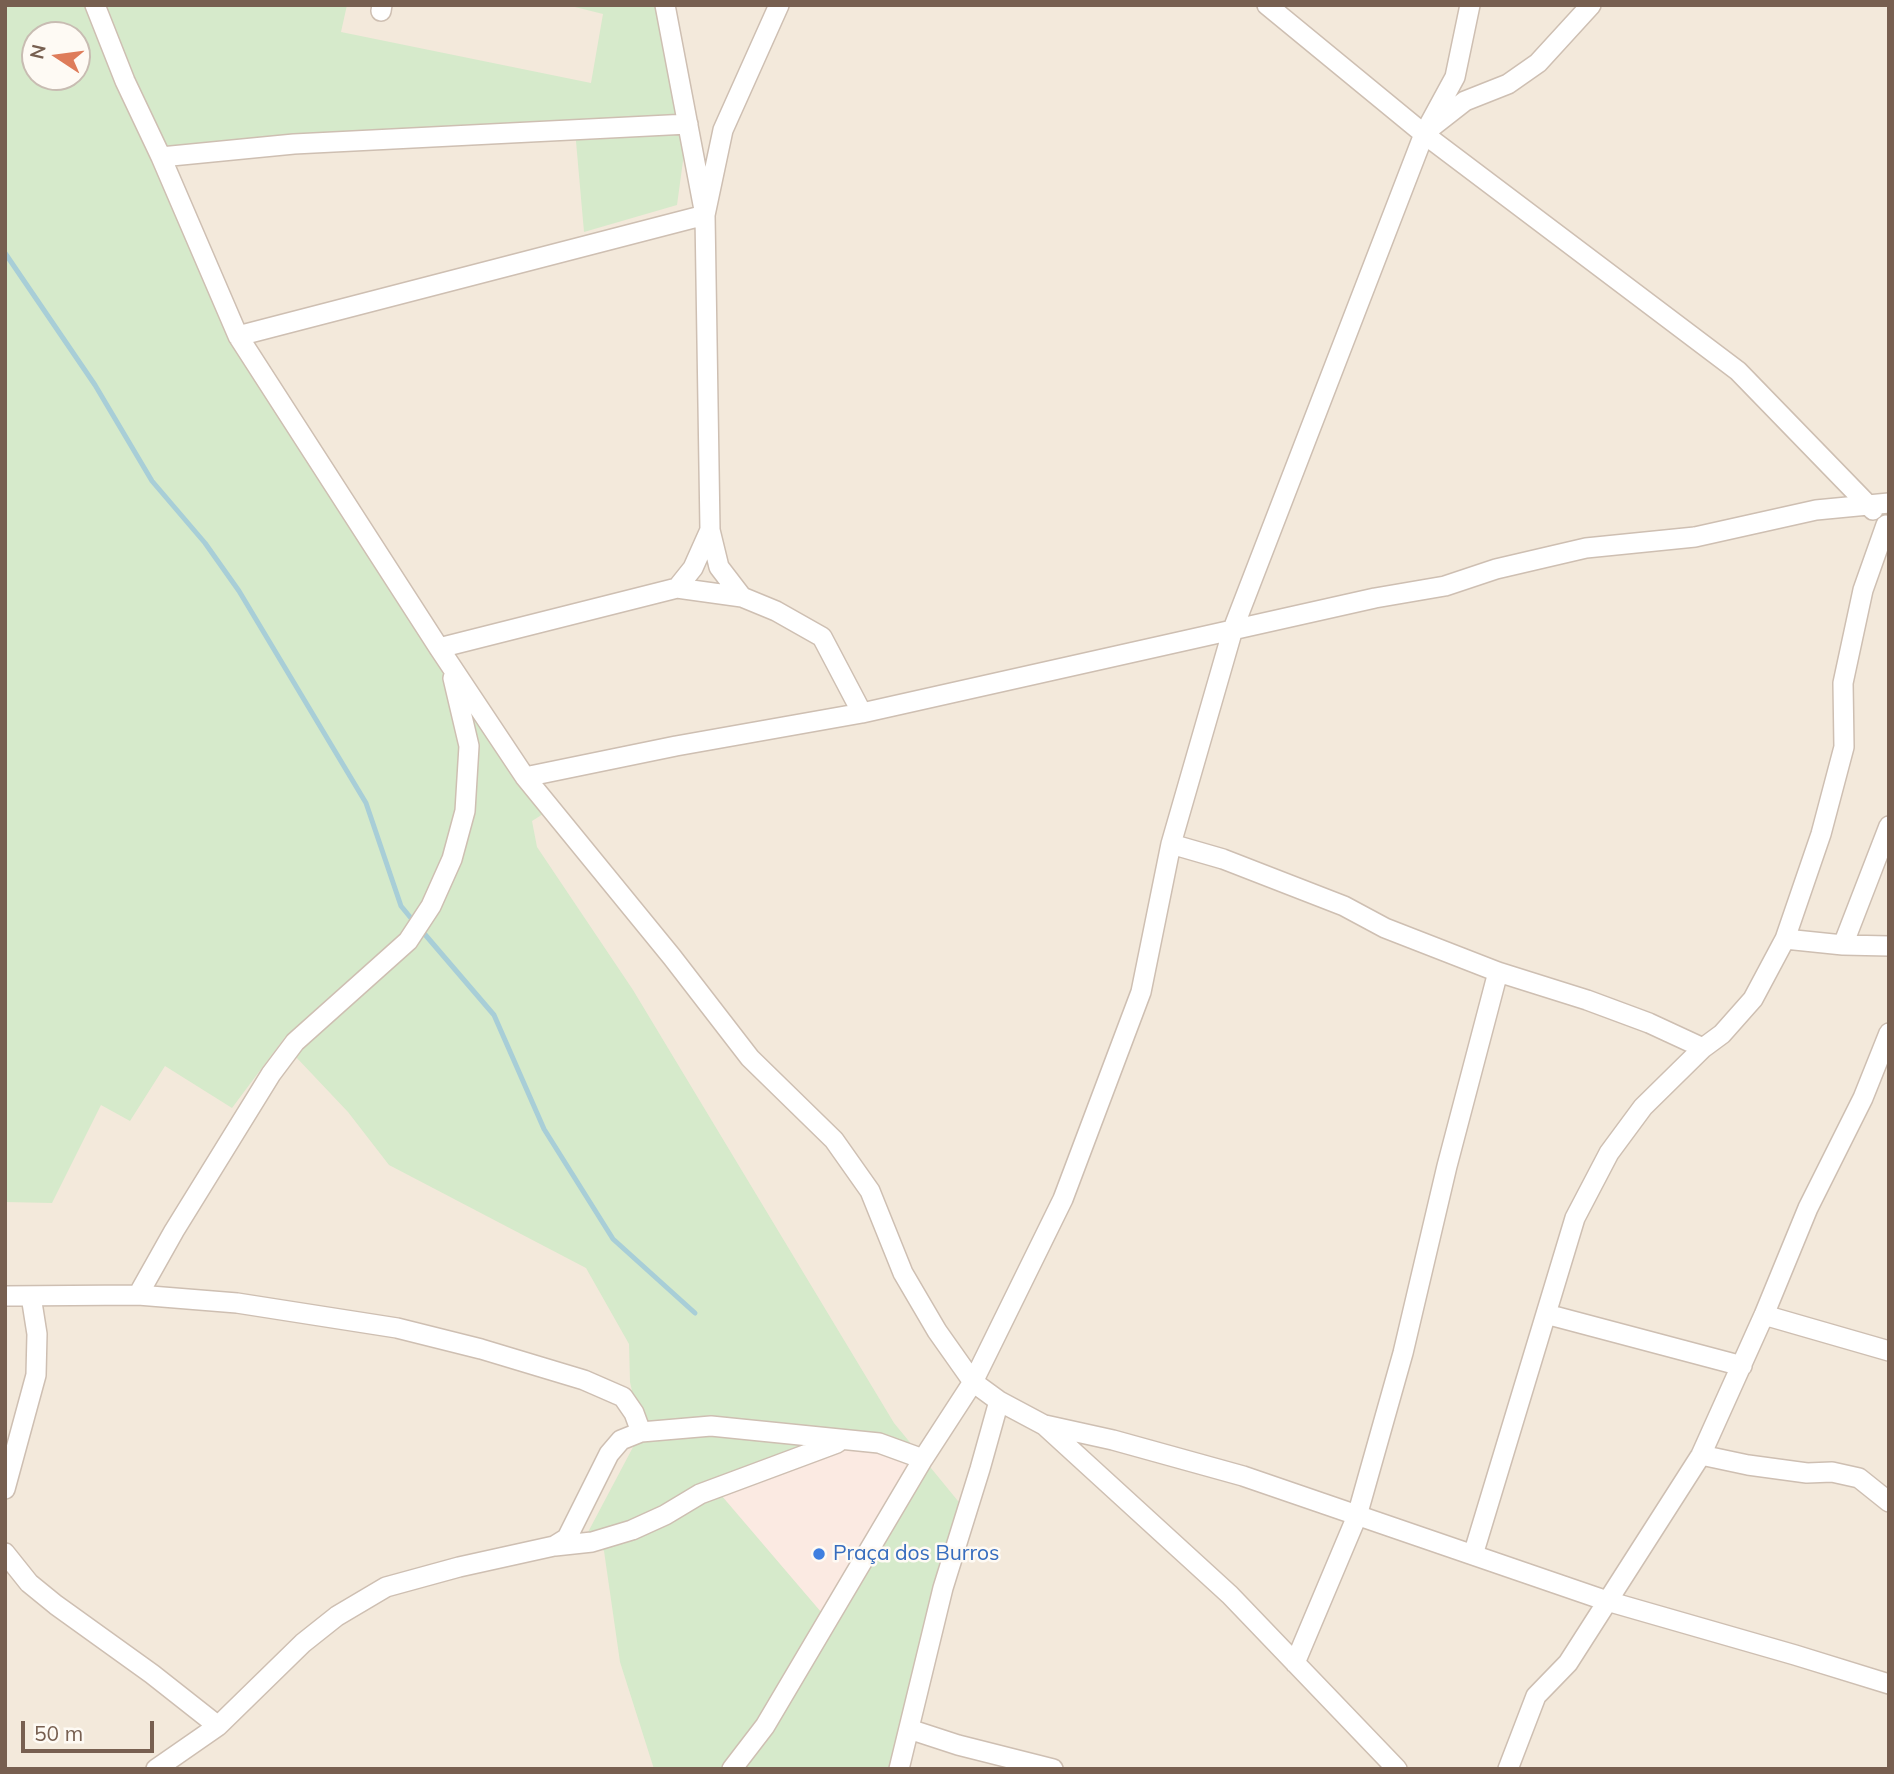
<!DOCTYPE html>
<html>
<head>
<meta charset="utf-8">
<style>
	body { margin:0 }
	#map { position:relative; width:1894px; height:1774px; overflow:hidden; background:#fcf7ed; font-family:Mulish,sans-serif }
	canvas { display:block }
	.frame { position:absolute; inset:0; border:7px solid #775f50; pointer-events:none }
	.north { position:absolute; left:21px; top:21px; width:70px; height:70px; box-sizing:border-box; background:#fefaf4; border:2px solid #c8bcb2; border-radius:50%; rotate:283deg; font-size:19px; font-weight:700; line-height:28px; text-align:center; color:#775f50 }
	.north::after { content:''; display:block; margin:auto; width:24px; height:32px; background:#de7c5a; clip-path:polygon(50% 0,100% 100%,50% 72%,0 100%) }
	.scale { position:absolute; left:21px; top:1721px; width:133px; height:32px; box-sizing:border-box; border:4px solid #775f50; border-top:0; padding-left:9px; font-size:21px; line-height:24px; white-space:nowrap; color:#775f50; -webkit-text-stroke:5px #fefaf4; paint-order:stroke }
</style>
</head>
<body>
<div id="map">
<canvas width="1894" height="1774"></canvas>
<div class="frame"></div>
<div class="north">N</div>
<div class="scale">50 m</div>
</div>
<script>
const ctx = document.querySelector('canvas').getContext('2d');
ctx.lineJoin = 'round';
function fill(path, color) { ctx.fillStyle = color; ctx.fill(path, 'evenodd'); }
const poly = rows => new Path2D(rows.map(r => 'M' + r).join(''));
function stroke(path, color, width, dash) { ctx.strokeStyle = color; ctx.lineWidth = width; ctx.lineCap = dash ? 'butt' : 'round'; ctx.setLineDash(dash || []); ctx.stroke(path); }
function write(font, color, halo, rows, align = 'center') {
  ctx.font = font + ' Mulish,sans-serif'; ctx.lineWidth = 5; ctx.setLineDash([]); ctx.textBaseline = 'middle'; ctx.strokeStyle = halo; ctx.fillStyle = color; for (const [text, x, y, turn = 0] of rows) {
    ctx.save(); ctx.translate(x, y); ctx.rotate((+turn || 0) * Math.PI / 180); ctx.textAlign = isNaN(turn) ? turn : align; if (halo) ctx.strokeText(text, 0, 0); ctx.fillText(text, 0, 0); ctx.restore();
  }
}
const residential = poly([
	[5,5,1889,5,1889,1769,5,1769],
	[35,35,77,35,77,77,35,77]
]);
const commercial = poly([
	[842,1441,923,1459,827,1620,715,1488]
]);
const green = poly([
	[5,5,347,5,341,32,591,83,603,14,567,5,657,5,688,124,677,205,584,232,575,130,162,157,238,336,551,809,532,821,537,847,633,990,894,1423,967,1512,899,1769,654,1769,620,1662,604,1551,587,1534,641,1432,630,1382,629,1344,586,1268,389,1165,348,1112,296,1057,285,1037,232,1108,165,1066,130,1121,101,1105,52,1203,5,1202],
	[35,35,77,35,77,77,35,77],
	[842,1441,922,1459,827,1619,715,1488]
]);
const stream = poly([
	[5,253,95,385,152,481,205,543,239,591,366,803,401,906,415,923],
	[422,931,494,1015,544,1129,613,1239,695,1313]
]);
const street = poly([
	[95,5,125,81,161,157,294,144,688,124],
	[1267,5,1424,134,1738,371,1873,510],
	[381,11,382,5],
	[1433,126,1465,101,1508,84,1538,63,1591,5],
	[161,157,238,336,439,648,525,777,672,957,750,1058,834,1140,870,1191,903,1273,937,1331,973,1382,999,1401,1044,1425,1230,1595,1397,1769],
	[238,336,705,215,665,5],
	[677,588,742,597,776,611,822,637,862,713],
	[742,597,719,567,710,530,705,215,723,130,779,5],
	[439,648,677,588,693,568,710,530],
	[525,777,676,746,862,713,1375,598,1445,586,1496,569,1586,548,1695,537,1816,510,1889,503],
	[1171,844,1223,859,1344,906,1385,928,1498,972,1587,1000,1649,1023,1703,1048],
	[1785,939,1843,945,1889,946],
	[1843,945,1889,826],
	[138,1295,174,1231,271,1074,295,1042,408,941,431,906,452,859,465,811,469,746,453,678],
	[5,1296,138,1295,237,1303,397,1328,481,1349,584,1380,623,1397,634,1413,641,1432],
	[1546,1314,1742,1366],
	[1764,1315,1889,1351],
	[1045,1425,1113,1440,1243,1476,1607,1601,1795,1655,1889,1684],
	[1701,1455,1748,1465,1807,1473,1832,1472,1859,1478,1889,1502],
	[5,1489,36,1375,37,1334,31,1296],
	[555,1546,592,1542,632,1530,665,1515,700,1494,837,1443],
	[5,1553,29,1583,56,1605,152,1674,218,1726],
	[1473,1555,1575,1218,1609,1153,1643,1107,1703,1048,1722,1034,1753,999,1785,939,1821,834,1844,747,1843,683,1863,590,1886,525],
	[1295,1663,1357,1516,1403,1353,1447,1166,1498,972],
	[909,1729,958,1745,1053,1769],
	[156,1769,218,1726,303,1643,337,1616,386,1587,459,1567,554,1546,567,1538,609,1454,621,1440,641,1432,711,1426,879,1443,923,1459],
	[732,1769,765,1726,923,1459,973,1382,1063,1199,1141,992,1171,844,1233,629,1424,134,1455,77,1470,5],
	[899,1769,943,1588,980,1469,999,1401],
	[1508,1769,1536,1696,1568,1663,1701,1455,1764,1315,1808,1208,1863,1098,1889,1033]
]);
const markers = [
	[819,1554,7,"#3f7fe0"]
];
const shopNames = [
	["Praça dos Burros",833,1554]
];
fill(residential, '#f3e9db');
fill(commercial, '#fbeae2');
fill(green, '#d6eacb');
stroke(stream, '#a8ced7', 5);
stroke(street, '#cebfb2', 22);
stroke(street, '#fff', 19);
for (const [x, y, r, color] of markers) { const dot = new Path2D(); dot.arc(x, y, r, 0, 2 * Math.PI); ctx.fillStyle = color; ctx.fill(dot); stroke(dot, '#fefaf4', 2.5); }
write('21px', '#366cbe', '#fefaf4', shopNames, 'left');
</script>
</body>
</html>
